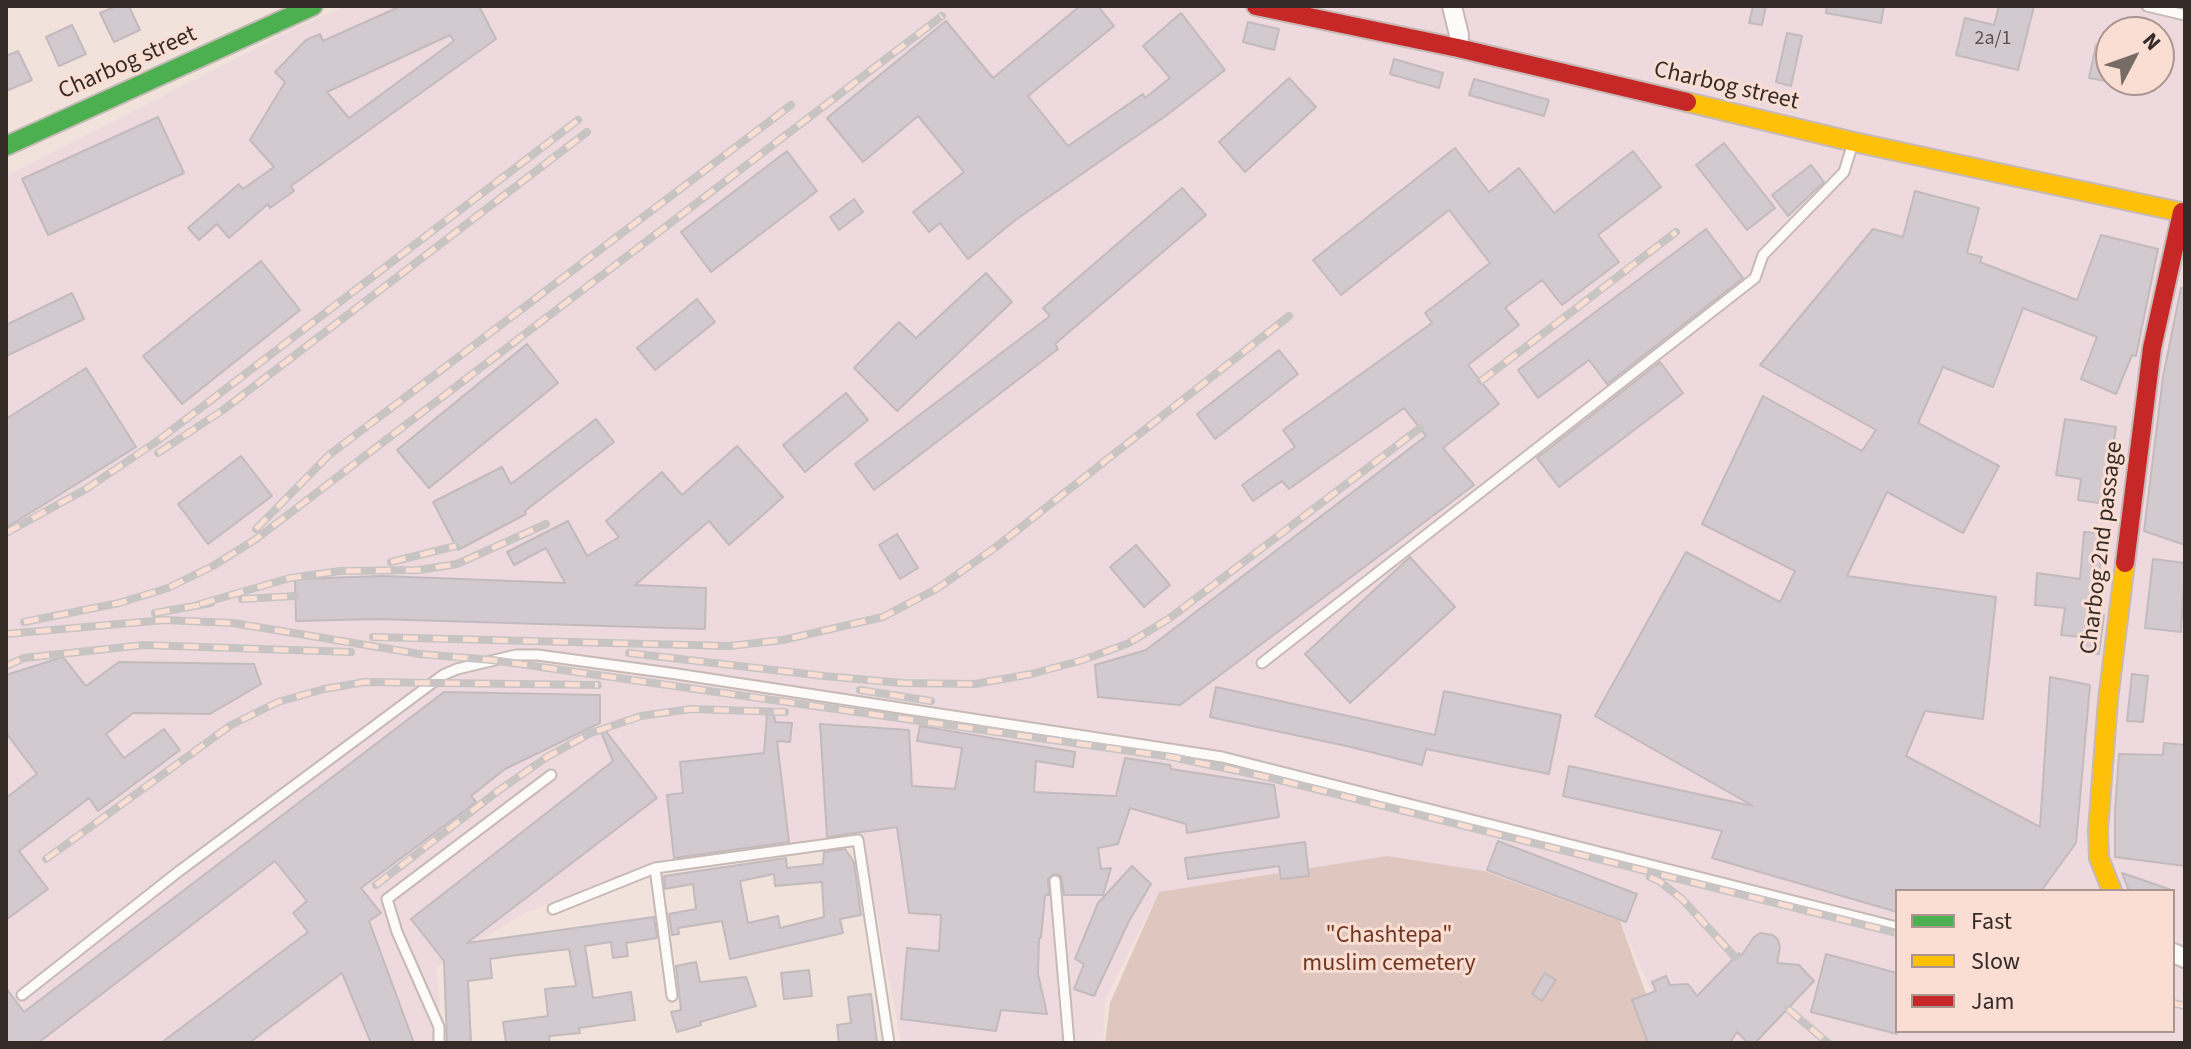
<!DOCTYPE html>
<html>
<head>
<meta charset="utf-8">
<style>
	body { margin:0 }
	#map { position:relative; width:2191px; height:1049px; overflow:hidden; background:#f2e2dc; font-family:"Source Sans 3",sans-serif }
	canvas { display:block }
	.frame { position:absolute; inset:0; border:8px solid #352b27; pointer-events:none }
	.legend { position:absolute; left:1895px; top:889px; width:280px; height:144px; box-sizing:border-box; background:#faded4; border:2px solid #ab968f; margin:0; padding:10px 14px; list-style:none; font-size:24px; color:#352b27 }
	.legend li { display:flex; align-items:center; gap:16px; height:40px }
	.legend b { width:40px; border:2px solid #ab968f }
	.north { position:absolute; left:2095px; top:16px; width:80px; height:80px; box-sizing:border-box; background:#faded4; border:2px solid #ab968f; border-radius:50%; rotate:49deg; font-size:22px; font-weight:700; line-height:32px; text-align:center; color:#352b27 }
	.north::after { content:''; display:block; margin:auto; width:28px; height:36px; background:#776b66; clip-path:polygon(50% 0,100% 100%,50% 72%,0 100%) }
</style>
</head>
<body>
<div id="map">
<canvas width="2191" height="1049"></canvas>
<div class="frame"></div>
<ul class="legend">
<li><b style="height:10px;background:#4caf50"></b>Fast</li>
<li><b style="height:10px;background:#ffc107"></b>Slow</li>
<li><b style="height:10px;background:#c62828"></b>Jam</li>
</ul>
<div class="north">N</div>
</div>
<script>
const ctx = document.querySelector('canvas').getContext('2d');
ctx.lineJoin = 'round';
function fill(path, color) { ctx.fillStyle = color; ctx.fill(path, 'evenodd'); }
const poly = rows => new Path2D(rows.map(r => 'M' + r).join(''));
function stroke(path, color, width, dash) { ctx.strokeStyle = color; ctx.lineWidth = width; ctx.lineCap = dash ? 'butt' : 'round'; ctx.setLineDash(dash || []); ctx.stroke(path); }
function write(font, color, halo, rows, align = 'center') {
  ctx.font = font + ' "Source Sans 3",sans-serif'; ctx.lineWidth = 6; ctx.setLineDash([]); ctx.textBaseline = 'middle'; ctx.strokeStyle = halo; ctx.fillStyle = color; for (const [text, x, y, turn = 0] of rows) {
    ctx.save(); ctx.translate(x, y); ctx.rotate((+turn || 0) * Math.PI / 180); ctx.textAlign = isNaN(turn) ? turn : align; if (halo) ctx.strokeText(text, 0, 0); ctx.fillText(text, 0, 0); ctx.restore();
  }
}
const industrial = poly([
	[345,6,2185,6,2185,1043,1675,1043,1620,921,1484,871,1159,892,1105,1000,1103,1043,901,1043,864,847,675,856,525,913,437,967,442,1043,6,1043,6,176,300,26],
	[2111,32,2159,32,2159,80,2111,80],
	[1897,891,2173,891,2173,1031,1897,1031]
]);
const green = poly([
	[1387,856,1484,871,1620,921,1645,991,1670,1043,1105,1043,1110,1003,1159,892]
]);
const building = poly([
	[116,6,129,6,140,30,114,42,100,13,116,6],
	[401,6,479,6,496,39,291,186,294,191,270,208,268,204,229,238,217,224,199,240,188,228,239,184,243,189,274,167,250,140,285,82,275,72,306,40,320,34,323,41,401,6],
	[450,35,454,41,349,118,327,92,450,35],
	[1080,6,1098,6,1114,26,1028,96,1068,146,1143,94,1145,98,1170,78,1143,46,1181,13,1225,70,1167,115,1014,221,968,259,940,223,929,232,913,212,964,172,918,116,863,162,827,118,946,21,993,78,1080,6],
	[1753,6,1766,6,1762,25,1749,23,1753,6],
	[1827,6,1884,6,1881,23,1826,13,1827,6],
	[1999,6,2034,6,2018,70,1956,55,1965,18,1994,25,1999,6],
	[1248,22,1279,29,1274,50,1243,42,1248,22],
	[72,25,86,54,59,66,46,37,72,25],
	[1787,33,1802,36,1791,86,1776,82,1787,33],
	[2096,45,2111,48,2111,82,2089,78,2096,45],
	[18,51,32,80,6,91,6,56,18,51],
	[1394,59,1443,73,1439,88,1390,74,1394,59],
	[1289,78,1316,107,1245,172,1219,142,1289,78],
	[1474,79,1549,100,1544,116,1469,95,1474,79],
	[158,117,184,173,48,235,22,179,158,117],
	[1724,143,1775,208,1747,230,1696,165,1724,143],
	[1455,148,1489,192,1519,168,1554,213,1633,151,1661,187,1598,235,1619,262,1562,305,1542,280,1505,308,1519,325,1468,365,1499,404,1443,448,1474,485,1180,705,1098,697,1095,665,1146,650,1426,436,1404,408,1289,489,1282,481,1253,501,1242,485,1295,447,1283,430,1432,323,1425,313,1490,263,1449,210,1341,295,1313,260,1455,148],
	[787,151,817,191,711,272,681,232,787,151],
	[1811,165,1824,182,1788,216,1772,195,1811,165],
	[1182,188,1206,215,1055,344,1058,349,874,490,855,464,1050,316,1043,308,1182,188],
	[1915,191,1979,208,1967,253,1982,257,1980,262,2077,300,2101,235,2158,249,2136,356,2132,355,2116,394,2081,379,2097,337,2023,308,1993,387,1943,367,1918,423,1999,466,1963,533,1887,492,1847,576,1996,597,1983,719,1925,711,1906,756,2040,827,2050,677,2090,685,2076,843,2041,891,1897,891,1897,912,1712,858,1722,831,1563,796,1569,766,1753,806,1595,716,1686,552,1780,602,1795,571,1702,524,1763,396,1862,451,1876,430,1760,365,1873,229,1903,237,1915,191],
	[854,199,863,212,839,230,830,217,854,199],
	[1706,229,1743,278,1607,384,1589,360,1538,398,1518,370,1706,229],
	[261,261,300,310,182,404,143,356,261,261],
	[986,273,1012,302,897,411,854,368,899,322,916,338,986,273],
	[2181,288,2185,288,2185,545,2144,531,2163,377,2181,288],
	[72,293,84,319,6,356,6,325,72,293],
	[697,299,715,322,655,370,637,348,697,299],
	[527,344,558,383,429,488,397,450,527,344],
	[1279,350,1298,374,1215,439,1197,414,1279,350],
	[1660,362,1683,393,1559,487,1537,458,1660,362],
	[86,368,136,447,6,528,6,419,86,368],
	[846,393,868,420,805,472,783,445,846,393],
	[596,419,614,442,525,511,526,514,458,550,433,502,502,467,511,484,596,419],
	[2065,419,2116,427,2105,504,2078,500,2081,479,2056,475,2065,419],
	[737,446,783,497,729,545,709,521,635,585,706,588,705,629,378,619,296,621,295,579,383,576,565,583,546,548,514,565,507,552,568,521,587,556,619,537,606,521,662,472,682,495,737,446],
	[241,456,272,496,208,544,178,504,241,456],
	[2084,532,2103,533,2096,614,2104,615,2099,654,2080,652,2081,637,2061,635,2065,608,2035,605,2037,573,2080,579,2084,532],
	[897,534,918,568,900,579,879,545,897,534],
	[1136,545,1170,585,1144,607,1110,567,1136,545],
	[1410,557,1455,607,1350,703,1305,654,1410,557],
	[2153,559,2185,563,2181,632,2145,628,2153,559],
	[63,657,86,686,119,662,254,664,261,684,210,714,133,713,106,734,124,758,164,729,180,750,98,811,89,798,19,851,48,889,6,920,6,798,37,774,6,733,6,675,63,657],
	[2132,674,2148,676,2143,722,2127,721,2132,674],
	[1216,687,1435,735,1444,691,1561,715,1549,774,1426,749,1422,765,1351,747,1210,717,1216,687],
	[444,692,600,695,600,723,505,769,471,796,476,802,361,888,381,913,369,921,414,1043,371,1043,342,973,249,1043,161,1043,308,932,293,913,307,901,275,861,38,1043,6,1043,6,988,24,1012,444,692],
	[767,714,774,714,775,722,792,723,790,742,777,741,789,842,674,858,667,795,683,793,680,762,764,753,767,714],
	[820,724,909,730,912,786,955,789,962,748,917,741,920,726,1075,752,1073,767,1036,761,1034,792,1116,796,1125,758,1170,765,1171,769,1274,785,1279,817,1187,833,1186,824,1130,808,1118,844,1098,848,1101,869,1111,868,1103,895,1064,895,1061,876,1054,874,1048,879,1049,895,1045,895,1041,938,1039,938,1038,974,1047,1014,1001,1010,996,1031,901,1019,907,948,939,951,941,915,909,913,897,827,827,837,820,724],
	[605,730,657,798,467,943,654,917,657,938,626,943,628,956,613,958,611,942,585,946,593,998,631,992,635,1020,579,1028,580,1033,549,1036,550,1043,506,1043,503,1022,548,1016,545,989,576,986,569,949,510,956,490,959,492,978,468,981,471,1043,447,1043,444,961,411,919,613,761,601,732,605,730],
	[2164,743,2185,745,2185,866,2115,857,2115,811,2119,754,2163,755,2164,743],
	[1498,841,1637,894,1626,922,1487,870,1498,841],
	[1305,842,1309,876,1281,879,1279,866,1188,879,1185,858,1305,842],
	[845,849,854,862,861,915,840,919,843,933,730,959,722,921,678,928,679,934,672,935,669,914,696,909,693,884,665,889,664,876,786,858,787,868,823,864,824,852,845,849],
	[774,874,775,886,822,882,824,917,780,928,778,916,748,923,740,881,774,874],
	[1132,866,1151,884,1129,921,1094,996,1074,989,1084,964,1075,959,1098,903,1132,866],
	[2122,873,2169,889,2168,891,2129,891,2122,873],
	[1760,933,1773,935,1778,940,1780,947,1777,963,1799,965,1814,981,1755,1043,1748,1043,1737,1032,1730,1043,1648,1043,1632,1000,1656,991,1652,982,1666,976,1670,985,1688,984,1697,996,1739,953,1741,956,1754,937,1760,933],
	[1826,954,1897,973,1897,1034,1811,1012,1826,954],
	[696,962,700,982,746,977,756,1006,700,1022,701,1025,677,1032,671,1012,681,1010,676,966,696,962],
	[809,970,812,996,784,999,781,973,809,970],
	[1545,973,1556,980,1542,1001,1532,994,1545,973],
	[871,994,877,1043,839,1043,837,1025,851,1023,848,997,871,994]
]);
const lane = poly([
	[2147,6,2185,15],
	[1262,663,1755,278,1763,255,1844,172,1853,143],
	[655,868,672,996],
	[1055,881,1069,1043],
	[553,909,655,868,858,840,889,1043],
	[22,995,178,872,443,675,457,669,516,655,538,655,677,674,1222,757,1897,927],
	[439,1043,439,1027,397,932,387,899,551,775]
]);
const street = poly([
	[1452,6,1459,35,1458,48],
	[2173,953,2185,958]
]);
const fast = poly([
	[6,146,313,6]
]);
const slow = poly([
	[1687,102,1854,142,2185,213],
	[2112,891,2099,858,2098,830,2108,700,2125,563]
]);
const jam = poly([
	[1256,6,1458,48,1687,102],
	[2125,563,2152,348,2182,212]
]);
const rail = poly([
	[1481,381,1676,232],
	[158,453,223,410,587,132],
	[256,529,329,455,791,105],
	[6,533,86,489,156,442,578,120],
	[391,562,456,546],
	[242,599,295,596],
	[200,604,290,578,340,571,419,570,457,564,546,524],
	[155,613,211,603],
	[24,622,119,603,168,588,213,566,256,539,942,16],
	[6,634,165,620,233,623,420,654,492,660,1172,757,1267,777,1897,933],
	[373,637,729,646,783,640,883,617,938,588,996,547,1289,316],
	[629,653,824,676,902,683,975,684,1031,674,1083,660,1129,643,1170,618,1420,428],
	[6,666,24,658,143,645,351,652],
	[860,690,931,701],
	[46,859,231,725,278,702,324,689,365,682,598,685],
	[1650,877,1659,881,1682,899,1735,957],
	[376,885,498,791,547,757,591,733,641,716,691,709,785,712],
	[2173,1003,2185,1006],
	[1788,1009,1828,1043]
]);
const numberNames = [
	["2a/1",1993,40]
];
const streetNames = [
	["Charbog street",128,64,-24],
	["Charbog street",1726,87,13],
	["Charbog 2nd passage",2103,548,-83]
];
const parkNames = [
	["\"Chashtepa\"",1389,937],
	["muslim cemetery",1389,965]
];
fill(industrial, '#eedade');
fill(green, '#dfc6be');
fill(building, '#d3cacf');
stroke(building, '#c3babd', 2);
stroke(lane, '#c7bab6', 13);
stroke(street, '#c7bab6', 22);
stroke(fast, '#c7bab6', 22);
stroke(slow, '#c7bab6', 22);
stroke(jam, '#c7bab6', 22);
stroke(lane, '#fdfbfa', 9);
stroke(street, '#fdfbfa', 18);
stroke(fast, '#4caf50', 18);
stroke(slow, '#ffc107', 18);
stroke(jam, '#c62828', 18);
stroke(rail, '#c8c4c3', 8);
stroke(rail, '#faded4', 5, [15]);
write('20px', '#5c5351', null, numberNames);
write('24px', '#352b27', '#faded4', streetNames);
write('24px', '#71361e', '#faded4', parkNames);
</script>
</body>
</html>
